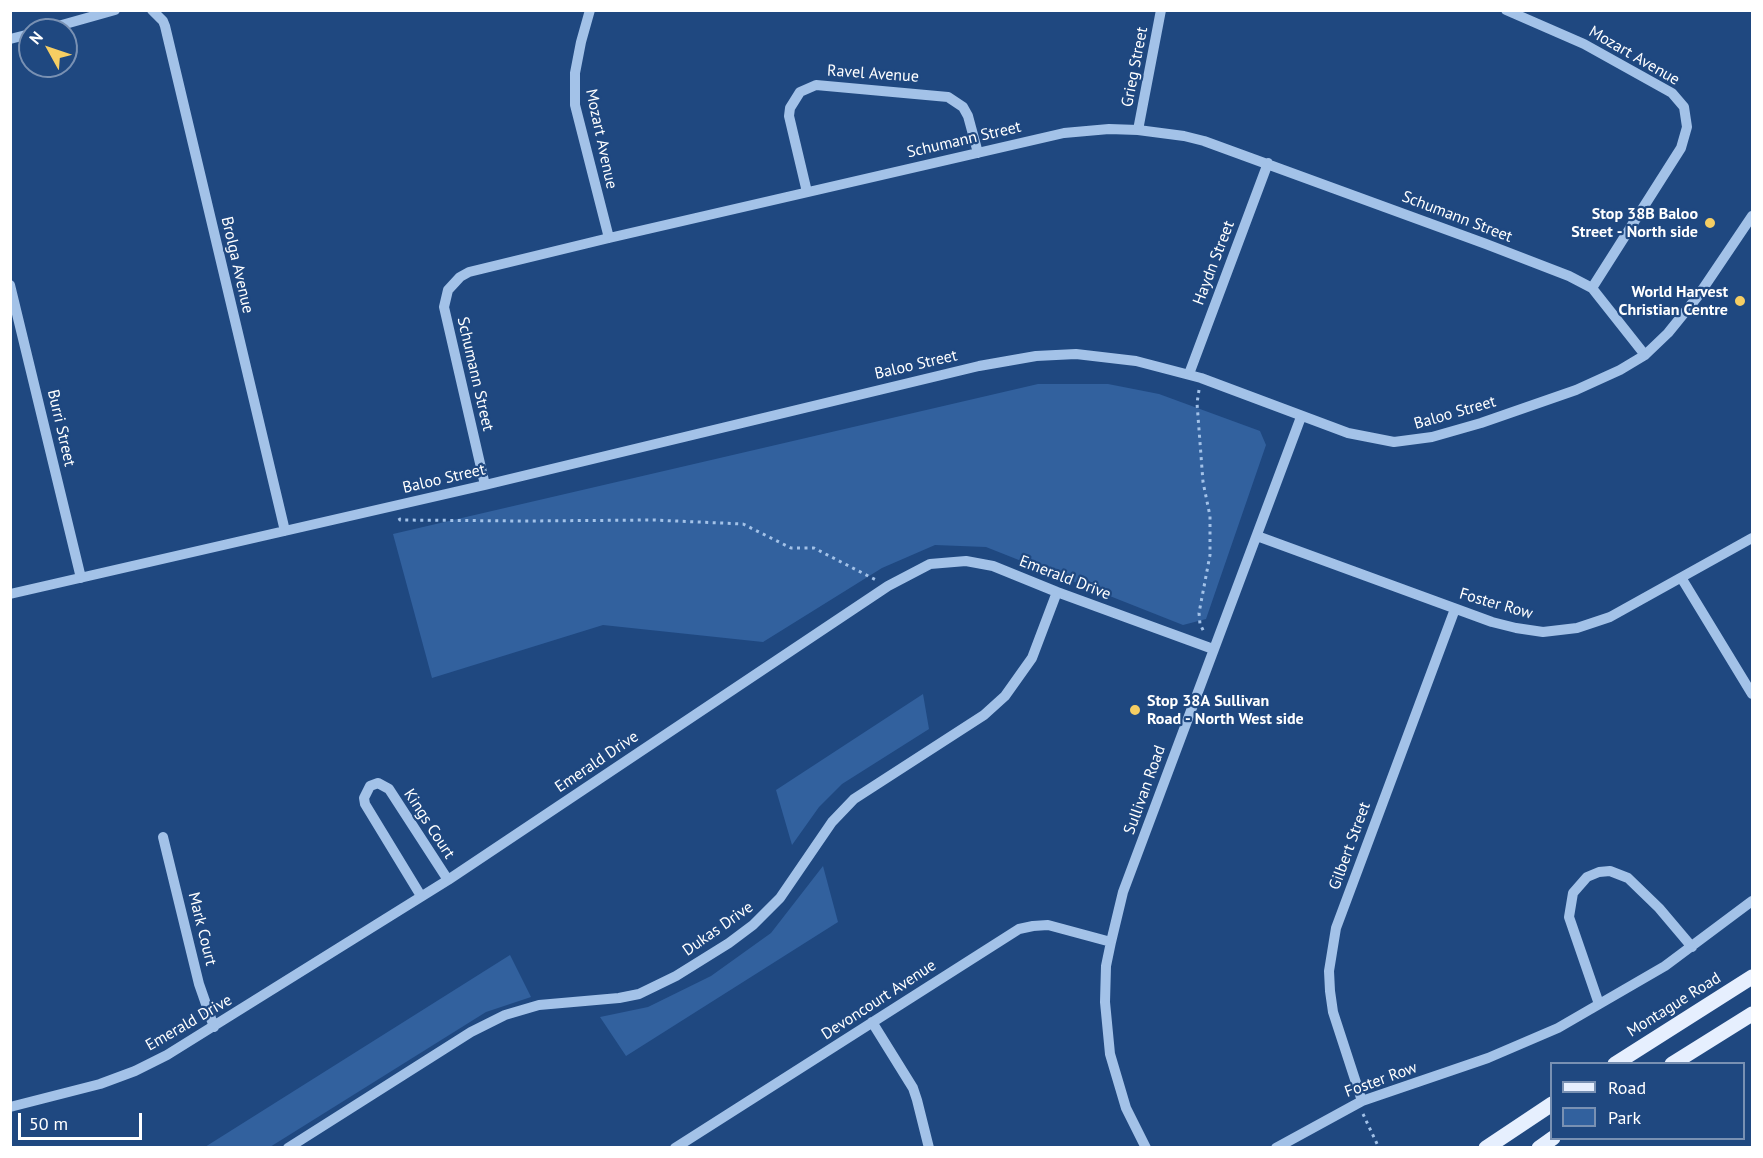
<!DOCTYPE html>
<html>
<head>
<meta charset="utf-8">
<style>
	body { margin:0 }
	#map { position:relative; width:1763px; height:1158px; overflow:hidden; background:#1f4880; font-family:"PT Sans",sans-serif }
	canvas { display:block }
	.frame { position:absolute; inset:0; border:12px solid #fff; pointer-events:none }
	.legend { position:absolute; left:1550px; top:1062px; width:195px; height:78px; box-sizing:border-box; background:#1f4880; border:2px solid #7991b3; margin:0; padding:8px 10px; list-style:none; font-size:18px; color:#fff }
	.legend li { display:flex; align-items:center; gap:12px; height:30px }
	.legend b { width:30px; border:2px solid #7991b3 }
	.north { position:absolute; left:18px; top:18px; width:60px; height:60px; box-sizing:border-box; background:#1f4880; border:2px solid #7991b3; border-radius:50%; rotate:310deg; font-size:16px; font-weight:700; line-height:24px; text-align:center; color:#fff }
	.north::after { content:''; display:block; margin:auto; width:21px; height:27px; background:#f6ce63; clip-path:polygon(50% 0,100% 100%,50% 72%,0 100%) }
	.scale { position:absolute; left:18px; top:1113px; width:124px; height:27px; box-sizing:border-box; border:3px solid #fff; border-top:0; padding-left:8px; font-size:18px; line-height:21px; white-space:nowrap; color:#fff; -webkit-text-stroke:4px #1f4880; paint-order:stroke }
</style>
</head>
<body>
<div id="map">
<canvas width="1763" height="1158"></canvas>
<div class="frame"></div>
<ul class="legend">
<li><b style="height:8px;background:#e6effe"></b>Road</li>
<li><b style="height:16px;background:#32619e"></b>Park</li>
</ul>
<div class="north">N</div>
<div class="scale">50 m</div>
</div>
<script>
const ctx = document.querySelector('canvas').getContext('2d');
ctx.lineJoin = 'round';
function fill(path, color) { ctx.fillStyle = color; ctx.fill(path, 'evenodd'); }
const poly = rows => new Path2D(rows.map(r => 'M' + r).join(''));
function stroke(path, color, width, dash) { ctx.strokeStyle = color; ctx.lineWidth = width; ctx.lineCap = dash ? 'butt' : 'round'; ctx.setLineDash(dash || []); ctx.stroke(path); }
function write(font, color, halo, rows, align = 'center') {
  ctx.font = font + ' "PT Sans",sans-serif'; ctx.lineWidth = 4.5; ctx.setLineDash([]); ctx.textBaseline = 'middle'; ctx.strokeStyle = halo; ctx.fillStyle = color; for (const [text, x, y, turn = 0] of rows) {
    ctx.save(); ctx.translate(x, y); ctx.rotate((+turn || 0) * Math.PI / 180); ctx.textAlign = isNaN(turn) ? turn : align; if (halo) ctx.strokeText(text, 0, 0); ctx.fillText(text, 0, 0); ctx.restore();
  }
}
const green = poly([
	[1038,384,1108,384,1159,394,1260,431,1266,445,1206,619,1183,625,986,547,935,545,882,568,763,642,603,625,432,678,393,534],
	[923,694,929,729,842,784,819,807,792,845,776,790],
	[823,866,838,922,626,1056,600,1017,648,1007,711,976,771,933],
	[510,955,531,997,486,1012,270,1147,205,1147]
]);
const path = poly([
	[1199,390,1197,403,1203,482,1210,516,1210,555,1199,613,1200,624,1204,632],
	[399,518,400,520,525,521,653,520,743,524,791,548,814,548,876,580],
	[1363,1114,1379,1148]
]);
const minor = poly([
	[152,10,163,21,165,26,285,531],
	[590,10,581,42,575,73,575,105,609,238],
	[1506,10,1584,44,1672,93,1684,107,1687,127,1681,148,1592,288],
	[44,30,115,10],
	[10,39,30,34],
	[1138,130,1161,10],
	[807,192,789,116,790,108,800,92,816,85,948,97,963,107,968,116,978,153],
	[10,285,81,578],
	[1189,374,1268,163],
	[485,485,444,307,448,290,460,277,469,272,609,238,1064,133,1109,129,1138,130,1184,136,1204,141,1486,244,1569,276,1592,288,1645,355],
	[1257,536,1492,622,1516,628,1543,632,1577,628,1610,617,1752,538],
	[1682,579,1752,694],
	[10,594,485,485,979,366,1036,356,1076,354,1136,361,1201,378,1348,433,1394,442,1432,437,1481,423,1576,390,1620,370,1645,355,1668,333,1698,296,1752,216],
	[163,837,199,984,214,1027],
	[421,896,365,804,364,798,370,786,378,783,389,789,448,880],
	[1599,1004,1569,917,1573,893,1587,877,1599,872,1610,871,1628,878,1659,908,1692,947],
	[872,1022,913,1088,917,1100,929,1148],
	[1362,1101,1333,1012,1330,991,1329,971,1336,928,1455,609],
	[10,1107,100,1084,135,1071,167,1055,448,880,888,586,930,564,966,561,993,566,1057,592,1213,649],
	[288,1148,471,1032,505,1015,539,1005,619,998,639,994,676,976,729,943,753,925,780,898,832,822,854,799,984,715,1005,696,1032,658,1057,592],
	[675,1148,1019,929,1033,926,1048,925,1111,942],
	[1146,1148,1126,1108,1110,1054,1105,1002,1106,966,1111,942,1123,892,1301,417],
	[1276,1148,1362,1101,1488,1058,1558,1028,1665,966,1752,901]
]);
const major = poly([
	[1615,1064,1752,977],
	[1672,1064,1752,1014],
	[1486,1148,1552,1104],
	[1539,1148,1553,1138]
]);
const markers = [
	[1710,223,6,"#f6ce63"],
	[1740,301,6,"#f6ce63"],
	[1135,710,6,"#f6ce63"]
];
const streetNames = [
	["Mozart Avenue",1634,56,30],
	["Grieg Street",1135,67,-79],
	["Ravel Avenue",873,74,4],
	["Mozart Avenue",601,139,78],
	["Schumann Street",964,140,-13],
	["Schumann Street",1457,217,21],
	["Haydn Street",1214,263,-69],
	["Brolga Avenue",237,265,77],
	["Baloo Street",916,365,-13],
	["Schumann Street",475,374,77],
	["Baloo Street",1455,413,-16],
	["Burri Street",61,428,77],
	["Baloo Street",444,479,-13],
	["Emerald Drive",1065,578,21],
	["Foster Row",1496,604,16],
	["Emerald Drive",597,762,-34],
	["Sullivan Road",1145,790,-70],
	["Kings Court",429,824,57],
	["Gilbert Street",1350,846,-70],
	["Mark Court",202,929,76],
	["Dukas Drive",718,929,-35],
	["Devoncourt Avenue",879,1000,-33],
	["Montague Road",1674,1005,-32],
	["Emerald Drive",189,1023,-30],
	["Foster Row",1381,1080,-20]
];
const poiNames = [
	["Stop 38B Baloo",1698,214],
	["Street - North side",1698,232],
	["World Harvest",1728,292],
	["Christian Centre",1728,310],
	["Stop 38A Sullivan",1147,701,"left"],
	["Road - North West side",1147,719,"left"]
];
fill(green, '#32619e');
stroke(path, '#a3c2e8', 3, [3, 4.5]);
stroke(minor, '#a3c2e8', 10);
stroke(major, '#e6effe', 15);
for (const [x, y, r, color] of markers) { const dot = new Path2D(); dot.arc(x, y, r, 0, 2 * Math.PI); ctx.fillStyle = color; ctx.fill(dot); stroke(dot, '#1f4880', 2); }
write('16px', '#fff', '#1f4880', streetNames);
write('bold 16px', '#fff', '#1f4880', poiNames, 'right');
</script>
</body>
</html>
